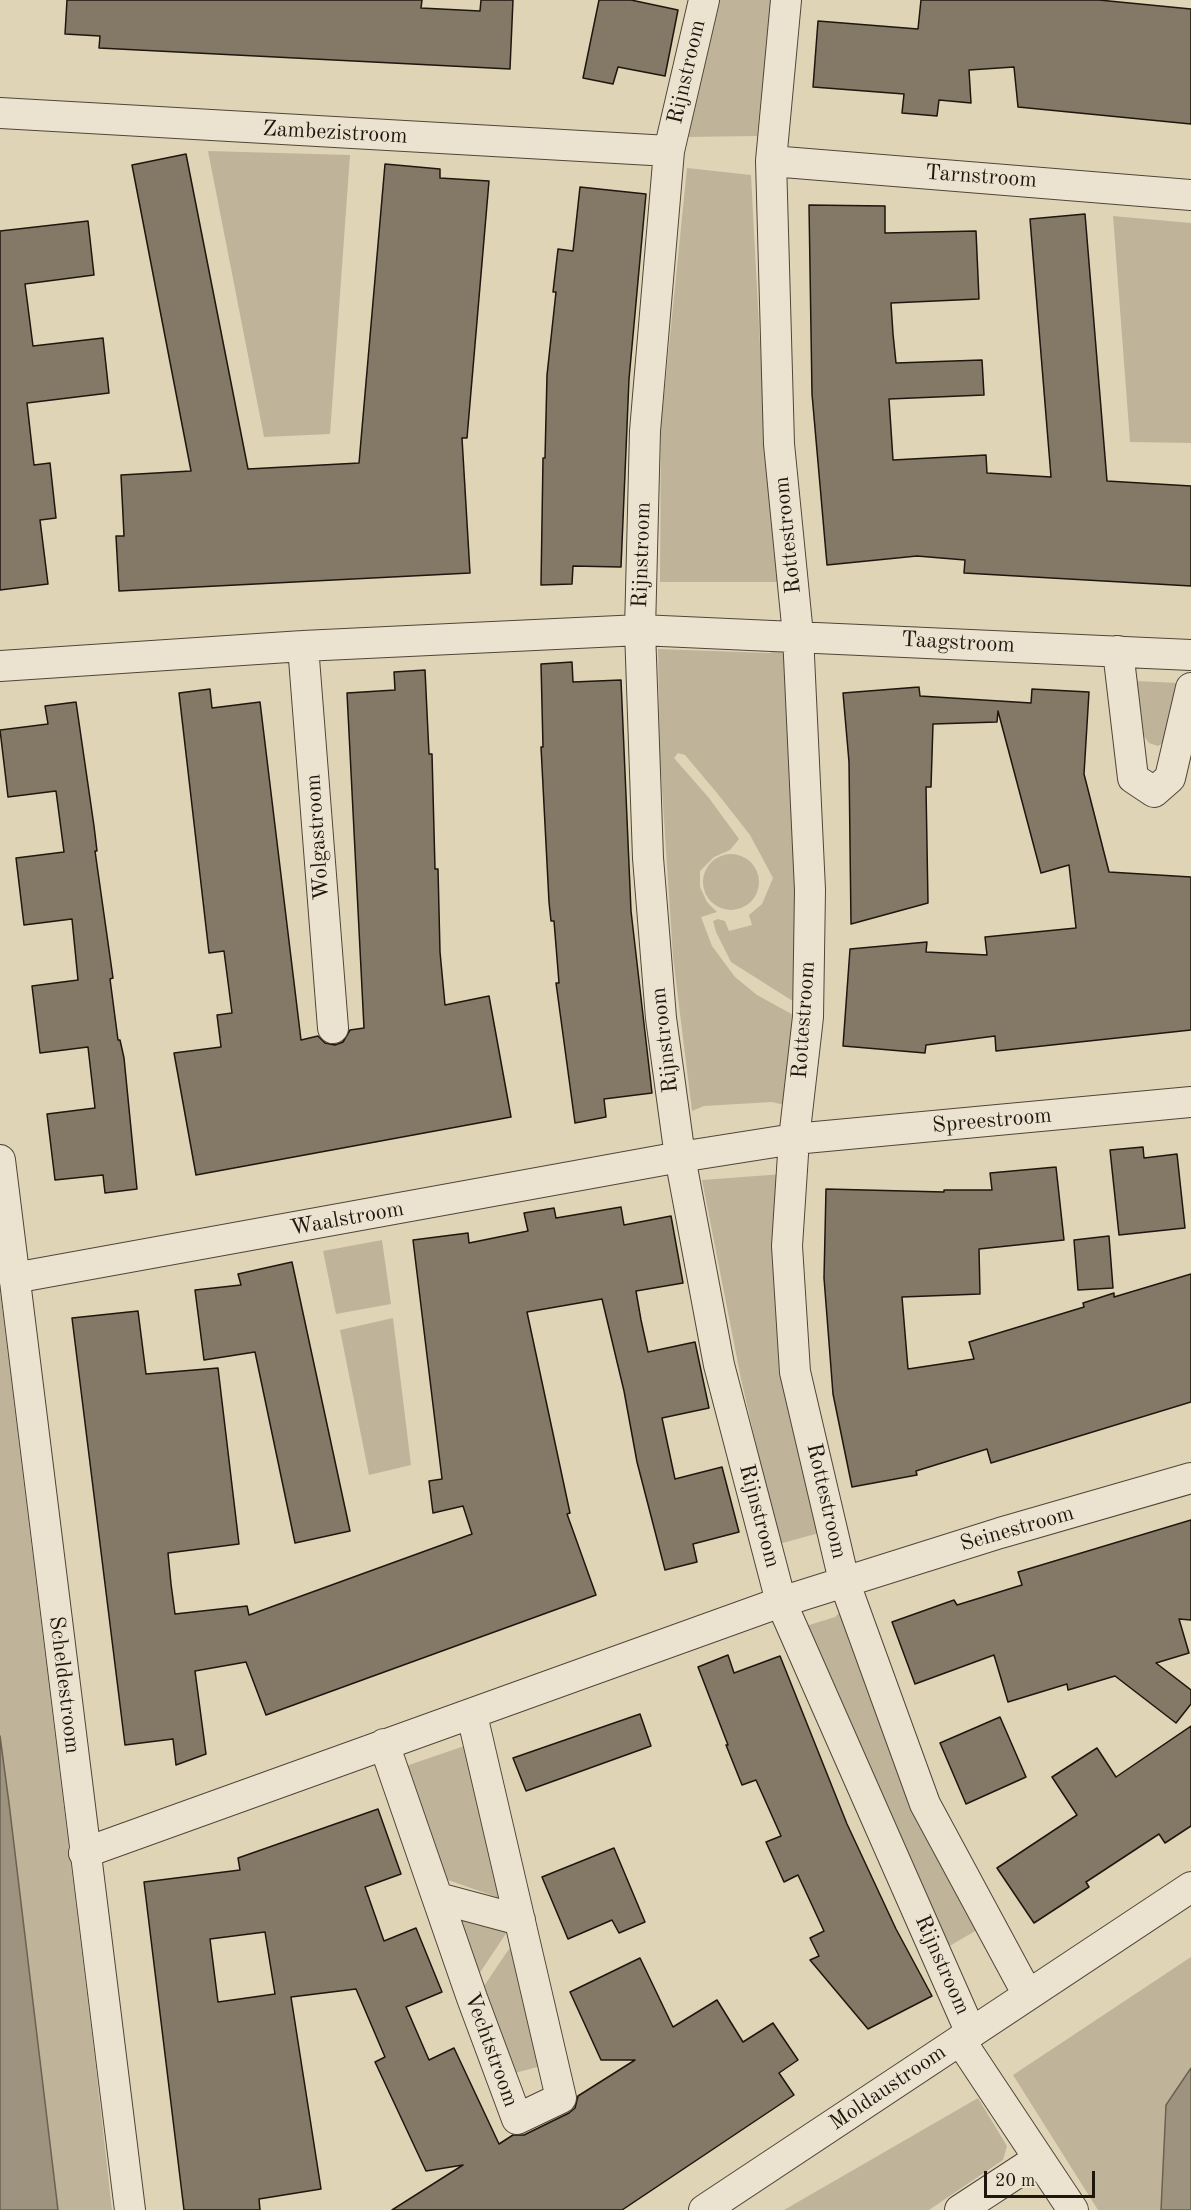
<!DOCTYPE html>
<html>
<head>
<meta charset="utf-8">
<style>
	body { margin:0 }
	#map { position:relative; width:1191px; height:2210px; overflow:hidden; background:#e0d4b7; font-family:"Old Standard TT",serif }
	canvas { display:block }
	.scale { position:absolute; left:984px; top:2171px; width:111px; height:27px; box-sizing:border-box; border:3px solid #1f160e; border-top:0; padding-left:8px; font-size:18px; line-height:21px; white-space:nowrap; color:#1f160e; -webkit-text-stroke:4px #ebe3d0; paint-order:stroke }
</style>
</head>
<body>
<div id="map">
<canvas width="1191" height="2210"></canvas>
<div class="scale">20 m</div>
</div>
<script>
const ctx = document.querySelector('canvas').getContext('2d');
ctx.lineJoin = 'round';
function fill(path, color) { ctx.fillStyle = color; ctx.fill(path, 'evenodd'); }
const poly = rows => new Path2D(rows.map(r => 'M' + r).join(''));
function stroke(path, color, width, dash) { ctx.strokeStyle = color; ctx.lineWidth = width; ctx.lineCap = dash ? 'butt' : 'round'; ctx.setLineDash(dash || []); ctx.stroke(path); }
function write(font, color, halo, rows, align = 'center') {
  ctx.font = font + ' "Old Standard TT",serif'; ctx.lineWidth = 4.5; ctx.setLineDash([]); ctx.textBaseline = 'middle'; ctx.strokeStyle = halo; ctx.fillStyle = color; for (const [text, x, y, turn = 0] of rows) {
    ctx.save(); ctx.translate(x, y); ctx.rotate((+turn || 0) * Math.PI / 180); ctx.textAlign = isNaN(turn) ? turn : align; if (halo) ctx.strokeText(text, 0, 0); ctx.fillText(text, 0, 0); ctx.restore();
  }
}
const green = poly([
	[716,0,771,0,757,136,688,137],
	[208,151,350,155,330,434,264,437],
	[687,168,751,175,765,440,780,582,660,582,661,425],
	[1113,216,1191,223,1191,443,1130,442],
	[791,648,799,1005,731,962,716,932,713,921,718,919,725,921,729,931,752,925,749,915,762,904,773,878,750,835,717,793,685,755,678,753,674,758,709,798,739,839,730,850,714,857,700,871,700,887,707,902,717,912,701,917,712,946,735,977,757,995,797,1017,788,1106,772,1102,704,1106,692,1111,673,957,660,759,658,649,769,653],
	[1135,681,1179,683,1163,743,1158,746,1149,743,1143,735],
	'703 882a28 28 0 1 1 56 0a28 28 0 1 1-56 0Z',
	[783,1174,819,1533,779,1544,741,1379,702,1180],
	[382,1240,391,1304,336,1314,323,1251],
	[0,1291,96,2068,112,2210,58,2210,0,1736],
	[393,1318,411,1465,369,1475,340,1330],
	[841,1611,977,1930,946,1948,806,1626,835,1617],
	[470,1744,505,1900,445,1879,406,1766],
	[457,1919,507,1932,477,1977],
	[517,1937,545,2065,511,2074,482,1989],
	[1191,1957,1191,2210,1098,2210,1013,2075],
	[978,2098,1007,2146,1003,2160,929,2210,784,2210]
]);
const water = poly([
	[0,1736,9,1803,58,2210,0,2210,0,1736],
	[1191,2068,1191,2210,1161,2210,1166,2105,1191,2068]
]);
const building = poly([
	[67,0,422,0,421,8,480,11,481,0,513,0,510,69,99,48,100,36,65,34,67,0],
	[599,0,631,0,678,10,665,76,618,67,613,84,583,78,599,0],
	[921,0,1099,0,1191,9,1191,124,1018,107,1014,67,969,70,971,103,939,100,937,116,902,113,904,94,813,87,818,21,918,29,921,0],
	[186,154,248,469,359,463,385,164,440,169,440,178,489,181,467,438,462,438,470,573,119,591,116,536,124,536,121,475,191,471,132,165,186,154],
	[580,187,646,194,629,379,621,567,573,566,572,584,541,585,543,458,545,458,547,375,556,292,553,292,558,249,573,251,580,187],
	[809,205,885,206,885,233,976,231,979,299,891,303,893,334,896,363,982,360,984,395,889,399,893,460,986,455,987,473,1051,477,1030,219,1085,214,1107,481,1191,486,1191,586,964,573,965,560,917,556,827,565,812,394,809,205],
	[88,221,94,275,25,284,33,346,103,338,109,393,27,403,34,465,50,463,56,518,40,520,48,584,0,590,0,231,88,221],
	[572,662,573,682,621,680,631,911,652,1093,604,1099,606,1117,575,1123,556,983,559,983,554,921,551,921,549,902,541,747,543,747,541,664,572,662],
	[425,670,429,754,432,754,435,869,438,869,440,952,445,1005,489,996,511,1117,196,1175,174,1053,221,1047,217,1015,232,1013,224,951,209,953,179,693,210,689,212,708,260,702,301,1040,318,1036,325,1043,335,1045,343,1042,350,1030,364,1028,347,693,395,690,394,672,425,670],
	[919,687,920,696,1031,703,1032,689,1089,692,1084,774,1109,872,1191,877,1191,1030,996,1051,995,1036,926,1045,925,1053,843,1046,850,949,927,942,926,952,987,955,985,937,1076,928,1069,865,1041,873,998,711,997,722,933,724,931,787,926,787,928,903,851,924,849,762,843,693,919,687],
	[76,702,94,826,97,851,95,851,113,978,110,979,118,1040,120,1040,124,1058,137,1189,105,1193,103,1175,55,1180,47,1114,95,1108,88,1047,40,1053,32,986,78,980,72,919,24,925,16,858,64,852,56,791,8,797,0,730,48,724,45,706,76,702],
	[1143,1147,1144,1158,1177,1154,1185,1228,1119,1235,1110,1150,1143,1147],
	[1056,1167,1064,1240,979,1249,980,1294,902,1297,908,1369,974,1359,969,1342,1084,1307,1083,1303,1114,1293,1114,1297,1191,1274,1191,1402,991,1463,987,1449,916,1471,917,1475,852,1487,833,1394,824,1278,826,1189,944,1192,944,1190,992,1190,990,1173,1056,1167],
	[621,1207,624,1225,671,1216,683,1283,636,1291,641,1320,648,1352,695,1342,709,1408,662,1418,675,1479,722,1467,739,1532,693,1544,697,1562,665,1570,637,1462,624,1391,602,1299,527,1312,570,1513,567,1514,596,1595,266,1715,246,1662,195,1671,206,1754,176,1765,173,1739,125,1745,72,1318,138,1311,146,1374,218,1368,239,1544,168,1553,171,1584,175,1614,247,1606,249,1615,472,1534,463,1506,433,1513,429,1481,442,1479,413,1240,468,1233,469,1243,528,1231,524,1213,554,1208,556,1218,621,1207],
	[1109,1236,1113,1288,1078,1290,1074,1240,1109,1236],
	[292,1262,350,1531,295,1543,255,1352,204,1360,195,1290,241,1285,238,1274,292,1262],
	[1191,1520,1191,1620,1179,1619,1189,1653,1156,1663,1191,1690,1191,1704,1176,1723,1115,1676,1068,1690,1067,1684,1008,1702,994,1655,915,1684,892,1622,954,1600,957,1605,1022,1585,1018,1572,1191,1520],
	[728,1655,734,1673,780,1656,847,1824,896,1929,932,1996,868,2029,810,1960,819,1956,810,1938,824,1931,798,1875,784,1882,766,1842,781,1836,756,1780,742,1785,726,1745,728,1745,698,1667,728,1655],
	[640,1714,651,1746,526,1791,513,1758,640,1714],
	[1000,1717,1026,1777,966,1804,940,1743,1000,1717],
	[1191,1726,1191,1826,1165,1843,1159,1834,1086,1882,1089,1887,1034,1923,997,1868,1077,1815,1052,1777,1097,1748,1116,1777,1191,1726],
	[378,1809,401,1874,365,1887,384,1941,416,1928,442,1992,406,2007,429,2060,454,2048,499,2144,513,2135,524,2135,569,2113,575,2108,578,2096,635,2060,601,2060,570,1992,640,1958,673,2027,717,2000,743,2042,773,2023,798,2060,779,2073,794,2095,622,2210,392,2210,463,2165,426,2171,375,2062,385,2057,356,1989,291,1997,321,2189,259,2199,260,2210,184,2210,144,1882,240,1870,238,1858,378,1809],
	[265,1932,275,1994,218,2002,210,1939,265,1932],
	[614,1848,645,1922,619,1933,612,1920,568,1939,542,1877,614,1848]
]);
const street = poly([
	[704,0,669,151,645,431,640,630,648,858,661,1018,680,1157,719,1365,781,1602,971,2033],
	[786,0,771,161,779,444,798,635,810,890,808,1017,794,1139,787,1246,795,1372,844,1581,925,1804,1028,1995],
	[0,113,669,151],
	[771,161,1191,195],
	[303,646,333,1028],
	[1118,651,1133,778,1154,792,1170,778,1191,688],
	[0,666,303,646,640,630,1191,655],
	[0,1160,130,2210],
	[14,1278,680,1157,794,1139,1191,1102],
	[384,1744,472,1998,517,2119,561,2098,472,1715],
	[84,1853,781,1602,1000,1533,1191,1478],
	[438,1898,520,1920],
	[960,2040,1073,2210],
	[704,2210,1191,1887],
	[960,2210,1038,2159]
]);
const streetNames = [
	["Rijnstroom",687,72,-77],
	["Zambezistroom",335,133,3],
	["Tarnstroom",981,177,4],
	["Rottestroom",788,535,-96],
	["Rijnstroom",642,555,-88],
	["Taagstroom",958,643,3],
	["Wolgastroom",318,837,-94],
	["Rottestroom",804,1020,-86],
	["Rijnstroom",665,1040,-97],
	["Spreestroom",992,1121,-5],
	["Waalstroom",347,1219,-10],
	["Rottestroom",826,1501,77],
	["Rijnstroom",759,1516,75],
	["Seinestroom",1017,1529,-16],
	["Scheldestroom",64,1685,83],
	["Rijnstroom",942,1965,66],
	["Vechtstroom",491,2050,70],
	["Moldaustroom",888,2088,-34]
];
fill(green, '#bfb49a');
fill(water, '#9e937e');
stroke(water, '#6b6151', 1.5);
fill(building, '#837966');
stroke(building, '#1f160e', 1.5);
stroke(street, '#4f4638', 32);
stroke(street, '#ebe3d0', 30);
write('22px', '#1f160e', '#ebe3d0', streetNames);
</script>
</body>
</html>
